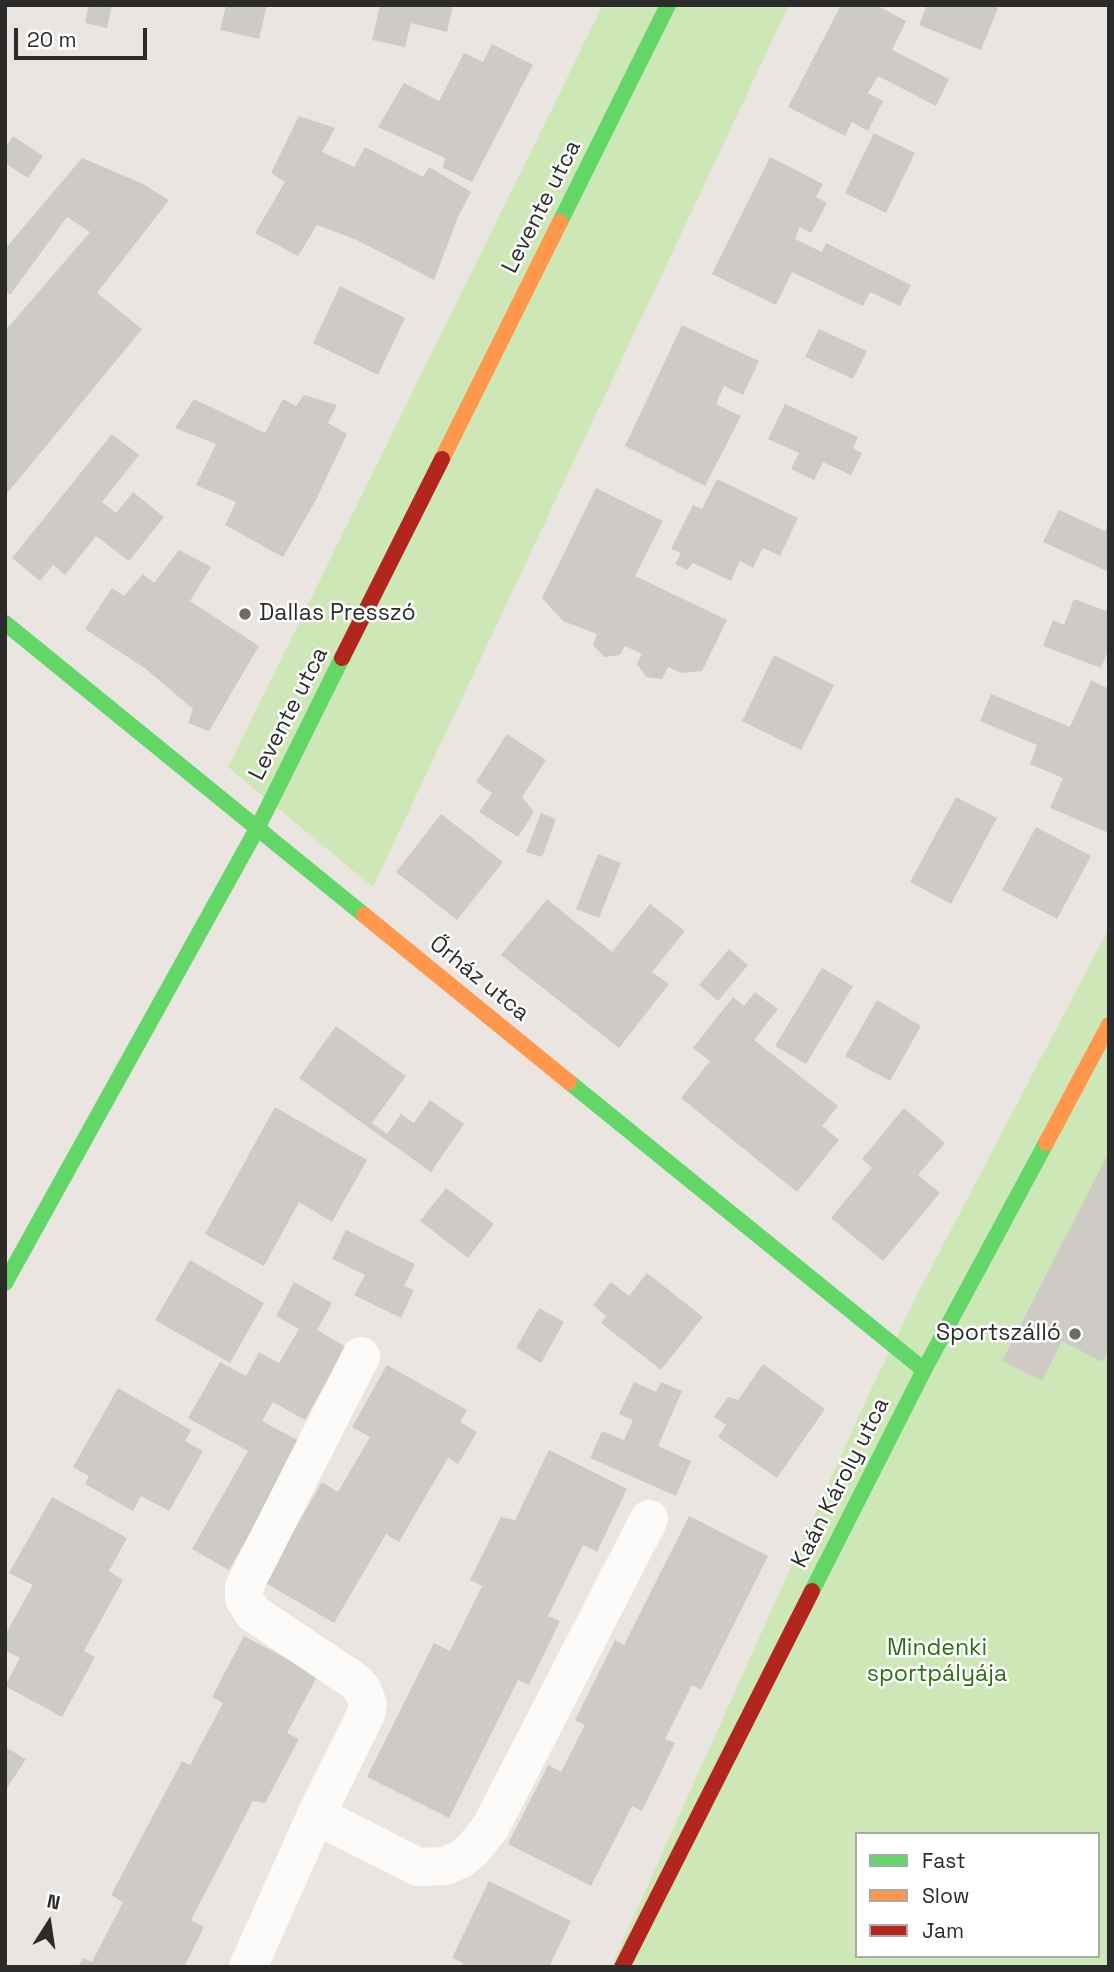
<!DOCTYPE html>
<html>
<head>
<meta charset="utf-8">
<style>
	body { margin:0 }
	#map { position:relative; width:1114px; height:1972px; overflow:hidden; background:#eae5e0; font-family:"Space Grotesk",sans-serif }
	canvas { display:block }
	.frame { position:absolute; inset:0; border:7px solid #2b2b2b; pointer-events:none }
	.legend { position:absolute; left:855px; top:1832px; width:245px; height:126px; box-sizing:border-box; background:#fff; border:2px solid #aaa; margin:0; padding:9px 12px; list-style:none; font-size:21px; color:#2b2b2b }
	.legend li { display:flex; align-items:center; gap:14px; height:35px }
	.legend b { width:35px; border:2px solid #aaa }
	.north { position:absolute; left:14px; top:1888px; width:70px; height:70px; -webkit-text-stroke:5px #fff; paint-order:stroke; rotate:12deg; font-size:19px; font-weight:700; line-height:28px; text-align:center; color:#2b2b2b }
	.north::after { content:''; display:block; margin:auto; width:24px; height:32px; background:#2b2b2b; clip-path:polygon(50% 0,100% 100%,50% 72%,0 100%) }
	.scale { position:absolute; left:14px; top:28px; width:133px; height:32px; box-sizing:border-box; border:4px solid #2b2b2b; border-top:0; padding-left:9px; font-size:21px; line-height:24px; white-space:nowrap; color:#2b2b2b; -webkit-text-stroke:5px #fff; paint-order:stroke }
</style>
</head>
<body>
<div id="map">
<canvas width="1114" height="1972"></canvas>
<div class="frame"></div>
<ul class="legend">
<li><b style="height:9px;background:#63d668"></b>Fast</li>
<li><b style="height:9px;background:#ff974d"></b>Slow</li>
<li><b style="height:9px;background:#b3261e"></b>Jam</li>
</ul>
<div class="north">N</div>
<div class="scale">20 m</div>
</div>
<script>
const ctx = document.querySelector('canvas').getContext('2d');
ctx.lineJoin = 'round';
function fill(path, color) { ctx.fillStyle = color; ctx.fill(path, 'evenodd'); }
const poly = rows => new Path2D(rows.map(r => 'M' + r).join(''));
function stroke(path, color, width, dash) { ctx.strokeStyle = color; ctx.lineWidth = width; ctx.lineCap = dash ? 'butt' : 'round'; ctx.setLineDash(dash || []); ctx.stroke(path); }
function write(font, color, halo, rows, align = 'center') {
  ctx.font = font + ' "Space Grotesk",sans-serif'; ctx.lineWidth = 5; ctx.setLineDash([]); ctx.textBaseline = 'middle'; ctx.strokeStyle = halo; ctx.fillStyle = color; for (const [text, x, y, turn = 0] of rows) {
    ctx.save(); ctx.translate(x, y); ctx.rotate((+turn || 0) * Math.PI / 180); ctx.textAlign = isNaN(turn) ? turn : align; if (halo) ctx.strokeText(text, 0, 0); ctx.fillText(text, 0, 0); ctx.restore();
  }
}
const green = poly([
	[603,5,789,5,373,887,228,767],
	[1109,928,1109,1967,611,1967,867,1398,918,1293],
	[857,1834,1098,1834,1098,1956,857,1956]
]);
const building = poly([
	[89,5,112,5,107,28,85,23],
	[226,5,267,5,259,39,220,30],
	[380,5,453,5,447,32,411,23,405,47,372,40],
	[841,5,876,5,906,21,892,50,949,79,936,106,878,76,868,93,883,101,868,131,852,122,845,136,788,107],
	[927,5,991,5,998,8,981,50,919,25],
	[492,44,533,65,472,182,443,168,445,158,378,127,404,83,439,101,464,53,483,62],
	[299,116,335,128,322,152,354,167,365,147,423,177,429,167,471,192,458,217,434,280,357,240,317,225,298,256,255,233,285,182,271,173],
	[874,133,915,153,886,213,845,193],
	[13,136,43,156,28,178,5,163,5,148],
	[770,157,823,184,816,197,827,203,811,233,800,227,795,239,822,252,826,243,911,285,900,306,870,292,863,306,792,272,776,305,712,274],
	[82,158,141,183,169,200,97,293,142,329,5,496,5,331,90,232,67,217,10,295,5,291,5,249],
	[340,286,405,318,378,375,313,343],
	[682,325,759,361,743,395,724,386,716,404,741,416,705,486,625,446],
	[819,329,867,351,853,379,805,357],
	[304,395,337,405,328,423,347,434,316,500,283,557,225,525,236,502,196,485,216,444,175,428,194,399,265,433,283,399,296,406],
	[785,404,858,437,853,448,862,453,851,475,823,462,814,480,791,469,799,453,768,439],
	[112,434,139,455,102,502,116,513,133,492,164,517,129,561,96,536,65,575,53,565,40,581,12,558],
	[717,479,798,518,780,556,763,548,753,568,740,561,731,581,693,563,687,570,675,564,681,553,671,549,693,505,702,509],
	[596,488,663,521,635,576,727,620,702,671,681,673,668,667,662,679,646,677,637,664,642,654,625,646,620,655,604,657,593,645,597,634,563,621,542,598],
	[1059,510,1105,531,1109,523,1109,572,1043,542],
	[179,550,211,567,190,601,259,646,209,731,188,723,193,709,146,669,85,629,112,588,124,596,143,574,154,583],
	[1074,599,1109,612,1109,648,1101,668,1043,646,1053,620,1064,625],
	[774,655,834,685,801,750,742,721],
	[1091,680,1109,689,1109,833,1050,808,1063,778,1030,764,1037,745,980,721,991,694,1070,727],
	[507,734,546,760,522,797,534,812,518,837,479,812,492,793,476,782],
	[956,797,997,818,951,904,910,882],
	[541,813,556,819,542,857,526,852],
	[441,814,503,862,457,920,396,872],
	[1036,827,1091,856,1057,919,1002,890],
	[598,854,621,863,599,918,576,909],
	[547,899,612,952,650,904,685,931,652,972,669,984,619,1048,501,955],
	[729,949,748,965,718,1001,699,985],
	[822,968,853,986,806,1064,775,1046],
	[755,992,778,1009,754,1040,838,1106,822,1126,839,1140,797,1192,681,1098,710,1061,693,1048,733,997,744,1006],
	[877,1000,921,1026,890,1081,845,1056],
	[336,1026,406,1076,372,1123,387,1134,401,1114,414,1123,430,1100,464,1124,431,1172,299,1078],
	[275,1107,367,1160,332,1222,299,1202,264,1266,205,1234],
	[904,1108,945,1143,918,1175,940,1193,883,1261,831,1218,872,1168,862,1159],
	[1109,1152,1109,1349,1102,1362,1062,1341,1042,1381,1002,1361],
	[446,1188,494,1224,468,1258,420,1221],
	[346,1230,415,1264,404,1286,414,1290,401,1318,354,1295,365,1275,332,1259],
	[190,1260,264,1303,230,1363,155,1320],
	[647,1273,703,1317,661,1370,601,1323,606,1316,593,1305,611,1282,629,1296],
	[294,1282,332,1303,317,1330,346,1347,305,1420,273,1402,262,1421,301,1442,229,1570,192,1549,248,1451,188,1418,220,1362,246,1376,259,1352,279,1363,299,1329,276,1316],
	[539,1308,564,1322,541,1363,516,1348],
	[763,1364,825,1409,777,1478,718,1437,726,1425,714,1417,728,1397,738,1400],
	[387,1365,467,1410,460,1422,477,1432,458,1464,448,1458,399,1542,386,1534,334,1623,264,1582,322,1482,338,1492,370,1437,352,1427],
	[634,1382,656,1392,661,1382,682,1391,658,1446,691,1461,676,1496,590,1458,602,1431,624,1440,633,1420,619,1414],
	[118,1388,191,1430,185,1441,203,1451,169,1511,141,1496,133,1511,85,1484,89,1476,73,1467],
	[549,1450,627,1489,597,1552,583,1545,548,1616,560,1621,529,1685,518,1680,449,1818,367,1777,434,1643,450,1651,482,1586,470,1580,501,1517,515,1520],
	[52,1497,127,1538,109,1571,123,1580,84,1651,95,1657,62,1717,5,1686,20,1658,5,1650,5,1635,33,1585,9,1573],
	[689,1516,768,1556,701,1690,692,1685,665,1739,675,1743,642,1811,632,1806,591,1886,508,1844,548,1765,561,1772,585,1725,575,1720,615,1640,624,1645],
	[244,1636,318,1675,287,1733,299,1739,265,1803,253,1801,191,1920,204,1927,184,1967,78,1967,83,1958,92,1962,123,1902,111,1895,182,1761,190,1765,223,1703,212,1697],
	[5,1747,26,1759,5,1791],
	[489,1881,571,1921,549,1967,461,1967,463,1963,452,1958]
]);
const street = poly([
	[316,1815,418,1867,445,1866,461,1859,472,1850,490,1828,649,1519],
	[248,1967,316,1815,366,1714,368,1704,362,1689,356,1682,253,1613,244,1599,244,1587,361,1356]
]);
const fast = poly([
	[560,222,668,5],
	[5,623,364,915],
	[569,1082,924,1370],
	[5,1283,258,827,342,658],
	[812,1591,924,1370,1046,1143]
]);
const slow = poly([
	[442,459,560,222],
	[364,915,569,1082],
	[1046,1143,1109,1025]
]);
const jam = poly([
	[342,658,442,459],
	[622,1967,812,1591]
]);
const markers = [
	[245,614,7,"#6e6c6a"],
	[1075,1334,7,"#6e6c6a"]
];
const streetNames = [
	["Levente utca",542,207,-63],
	["Levente utca",289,714,-63],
	["Őrház utca",479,979,39],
	["Kaán Károly utca",841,1483,-63]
];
const poiNames = [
	["Dallas Presszó",259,614],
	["Sportszálló",1061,1334,"right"]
];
const parkNames = [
	["Mindenki",937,1649],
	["sportpályája",937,1675]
];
fill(green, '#cee7b6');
fill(building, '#cecbc7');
stroke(street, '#fcfbfa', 38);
stroke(fast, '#63d668', 16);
stroke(slow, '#ff974d', 16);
stroke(jam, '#b3261e', 16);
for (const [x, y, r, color] of markers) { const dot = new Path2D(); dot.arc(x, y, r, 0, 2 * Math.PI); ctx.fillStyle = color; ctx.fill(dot); stroke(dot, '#fff', 2.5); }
write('23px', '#2b2b2b', '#fff', streetNames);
write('23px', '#2b2b2b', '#fff', poiNames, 'left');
write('23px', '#2e6e15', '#fff', parkNames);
</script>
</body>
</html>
